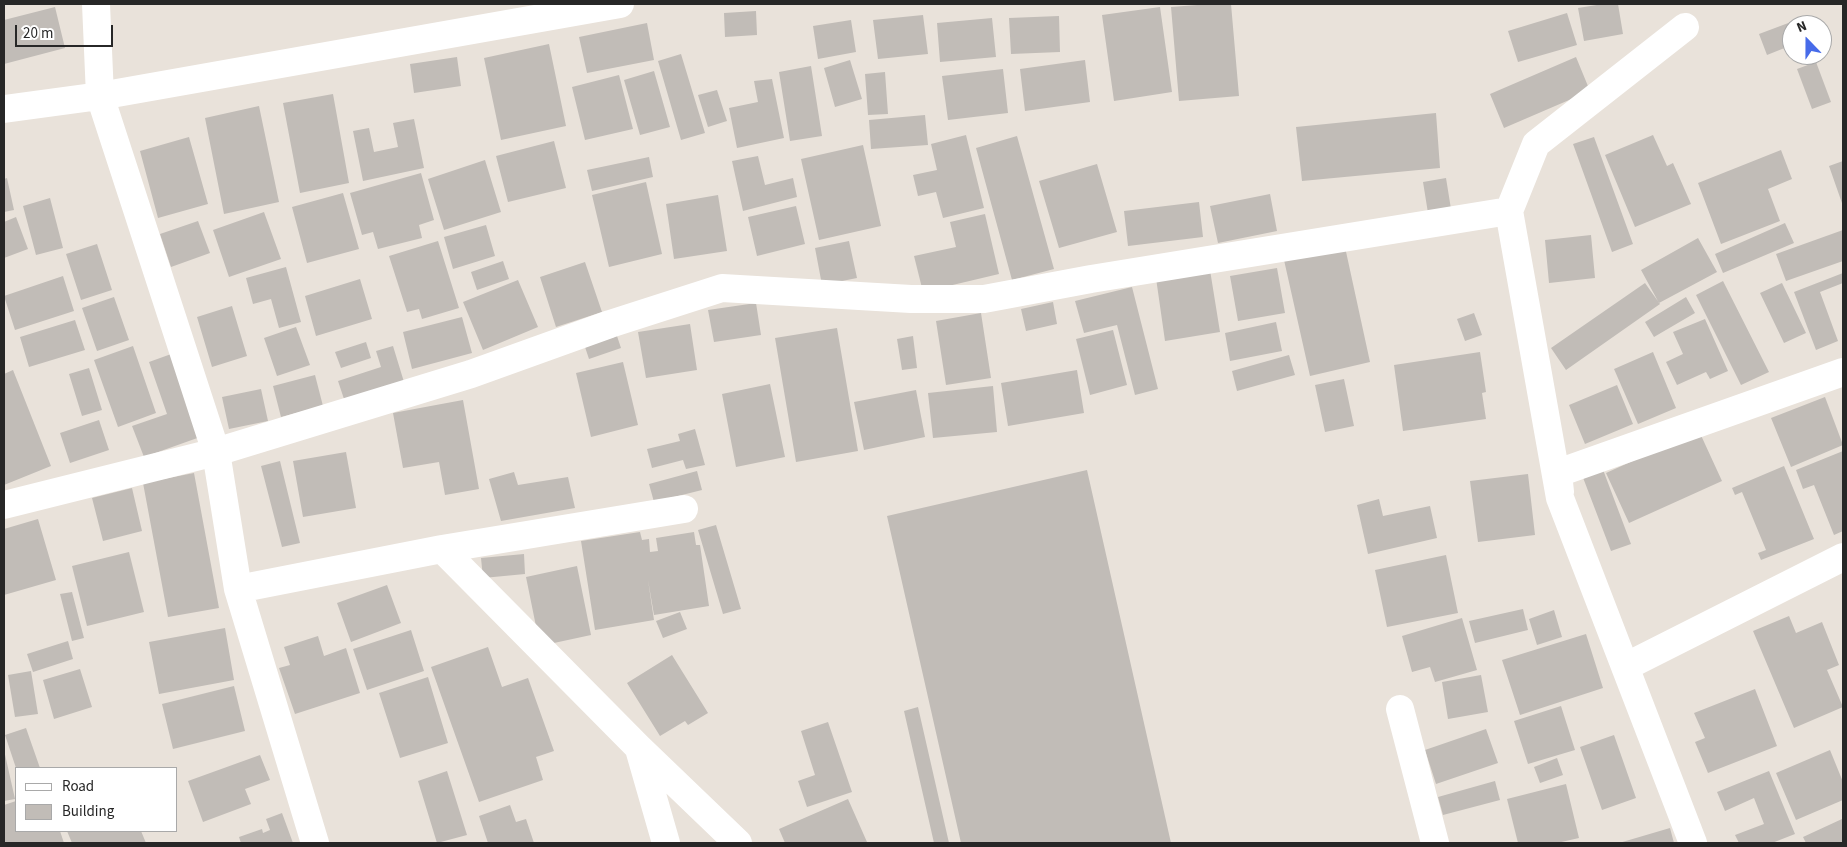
<!DOCTYPE html>
<html>
<head>
<meta charset="utf-8">
<style>
	body { margin:0 }
	#map { position:relative; width:1847px; height:847px; overflow:hidden; background:#e9e2da; font-family:"Source Sans 3",sans-serif }
	canvas { display:block }
	.frame { position:absolute; inset:0; border:5px solid #272727; pointer-events:none }
	.legend { position:absolute; left:15px; top:767px; width:162px; height:65px; box-sizing:border-box; background:#fff; border:1px solid #a9a9a9; margin:0; padding:6px 9px; list-style:none; font-size:15px; color:#272727 }
	.legend li { display:flex; align-items:center; gap:10px; height:25px }
	.legend b { width:25px; border:1px solid #a9a9a9 }
	.north { position:absolute; left:1782px; top:15px; width:50px; height:50px; box-sizing:border-box; background:#fff; border:1px solid #a9a9a9; border-radius:50%; rotate:338deg; font-size:14px; font-weight:700; line-height:20px; text-align:center; color:#272727 }
	.north::after { content:''; display:block; margin:auto; width:18px; height:22px; background:#476be9; clip-path:polygon(50% 0,100% 100%,50% 72%,0 100%) }
	.scale { position:absolute; left:15px; top:25px; width:98px; height:22px; box-sizing:border-box; border:2px solid #272727; border-top:0; padding-left:6px; font-size:15px; line-height:18px; white-space:nowrap; color:#272727; -webkit-text-stroke:4px #fff; paint-order:stroke }
</style>
</head>
<body>
<div id="map">
<canvas width="1847" height="847"></canvas>
<div class="frame"></div>
<ul class="legend">
<li><b style="height:6px;background:#fff"></b>Road</li>
<li><b style="height:14px;background:#c1bcb7"></b>Building</li>
</ul>
<div class="north">N</div>
<div class="scale">20 m</div>
</div>
<script>
const ctx = document.querySelector('canvas').getContext('2d');
ctx.lineJoin = 'round';
function fill(path, color) { ctx.fillStyle = color; ctx.fill(path, 'evenodd'); }
const poly = rows => new Path2D(rows.map(r => 'M' + r).join(''));
function stroke(path, color, width, dash) { ctx.strokeStyle = color; ctx.lineWidth = width; ctx.lineCap = dash ? 'butt' : 'round'; ctx.setLineDash(dash || []); ctx.stroke(path); }
const building = poly([
	[1210,4,1231,4,1239,96,1179,101,1171,7],
	[1603,4,1618,4,1623,34,1584,41,1578,8],
	[55,7,65,48,4,64,4,20],
	[1160,7,1172,92,1114,101,1102,15],
	[756,11,757,35,725,37,724,13],
	[1567,13,1577,45,1518,62,1508,31],
	[923,15,928,54,878,59,873,20],
	[1059,16,1060,52,1011,54,1009,18],
	[992,18,996,57,940,62,937,23],
	[1799,19,1802,25,1792,25,1792,45,1767,55,1759,34],
	[851,20,856,52,818,59,813,26],
	[647,23,654,60,587,73,579,37],
	[549,44,566,126,501,140,484,58],
	[681,54,705,133,681,140,658,61],
	[457,57,461,86,414,93,410,64],
	[1576,57,1590,91,1504,128,1490,94],
	[850,60,862,99,835,107,824,68],
	[1085,60,1090,102,1025,111,1020,69],
	[1816,62,1831,102,1812,109,1797,69],
	[811,66,822,136,790,141,779,72],
	[1003,69,1008,113,948,120,942,76],
	[654,71,670,127,640,135,624,80],
	[885,72,888,114,868,115,865,74],
	[619,75,633,129,585,140,572,87],
	[772,79,784,138,737,148,729,108,758,102,754,81],
	[717,90,727,121,708,127,698,95],
	[333,94,349,183,300,193,283,103],
	[259,106,279,202,224,214,205,118],
	[1436,113,1440,168,1302,181,1296,127],
	[925,115,928,145,871,149,869,120],
	[414,119,424,168,363,181,353,131,369,128,374,152,398,147,393,123],
	[966,135,984,208,943,218,936,192,918,196,913,175,937,170,931,144],
	[1653,135,1667,166,1673,163,1691,204,1635,227,1605,155],
	[1017,136,1054,269,1012,280,976,148],
	[189,137,208,204,158,218,140,151],
	[1594,137,1633,244,1612,252,1573,144],
	[554,141,566,188,508,202,496,156],
	[863,145,881,226,819,240,801,159],
	[1781,150,1792,179,1768,189,1780,221,1721,244,1698,183],
	[758,156,765,185,793,178,797,197,743,211,732,161],
	[649,157,653,177,592,191,587,170],
	[485,160,501,212,444,230,428,179],
	[1843,161,1843,206,1829,166],
	[1097,164,1117,232,1059,248,1039,181],
	[421,173,434,220,419,225,422,238,378,249,373,232,362,235,350,193],
	[7,178,14,210,4,212,4,179],
	[1446,178,1451,209,1428,213,1423,182],
	[646,182,662,254,609,267,592,195],
	[343,193,359,249,307,263,292,207],
	[1270,194,1277,231,1218,243,1210,206],
	[718,195,727,251,674,259,666,204],
	[50,198,63,248,36,255,23,206],
	[1199,202,1203,237,1128,246,1124,211],
	[796,206,805,244,757,256,748,217],
	[264,212,281,259,229,277,213,230],
	[985,214,999,274,923,292,914,256,956,247,950,222],
	[16,217,28,249,4,258,4,222],
	[198,221,210,253,171,267,160,234],
	[1785,223,1794,243,1723,273,1715,254],
	[486,225,495,256,453,269,444,237],
	[1843,230,1843,261,1786,281,1776,254],
	[1591,235,1595,278,1549,283,1545,240],
	[1698,238,1717,272,1659,303,1641,270],
	[438,241,459,308,422,319,419,309,407,312,389,256],
	[849,241,857,278,822,285,815,248],
	[97,244,112,290,81,300,66,254],
	[1345,247,1370,362,1310,376,1284,260],
	[503,261,509,279,477,290,471,272],
	[585,262,602,312,556,327,540,277],
	[286,267,301,322,279,328,271,299,253,304,246,278],
	[1277,268,1285,313,1238,321,1230,276],
	[1210,270,1220,332,1165,341,1156,278],
	[1843,273,1843,283,1820,292,1838,341,1816,350,1794,292],
	[63,276,74,311,15,330,4,296],
	[360,279,372,319,316,336,305,296],
	[518,280,538,327,483,350,463,302],
	[1723,281,1769,372,1741,385,1696,295],
	[1645,283,1660,304,1566,370,1551,348],
	[1782,283,1806,333,1784,343,1760,293],
	[1132,287,1158,389,1135,395,1117,325,1084,333,1075,301],
	[114,297,129,340,97,351,82,308],
	[1686,297,1695,313,1654,337,1645,322],
	[1053,302,1057,324,1026,331,1021,309],
	[756,303,761,335,714,342,708,310],
	[232,306,247,356,212,367,197,317],
	[981,313,991,378,946,385,936,321],
	[1474,313,1482,335,1465,341,1457,319],
	[462,317,472,353,412,369,403,332],
	[1705,319,1728,371,1710,379,1706,372,1677,385,1666,362,1683,354,1673,332],
	[75,320,85,350,29,367,20,337],
	[1276,322,1282,351,1230,361,1225,333],
	[690,324,697,370,646,378,638,332],
	[296,327,310,365,277,376,264,338],
	[837,328,858,451,796,462,775,338],
	[1113,330,1127,385,1090,395,1076,339],
	[617,336,621,348,589,359,585,347],
	[913,336,917,368,902,370,897,339],
	[366,342,371,358,341,368,335,352],
	[133,346,156,413,118,427,94,360],
	[393,346,404,382,345,402,338,381,381,367,376,351],
	[1480,352,1486,392,1482,393,1486,419,1403,431,1394,365],
	[1653,352,1676,408,1638,424,1614,369],
	[174,353,203,436,144,457,132,426,167,414,149,362],
	[1289,355,1295,375,1237,391,1232,371],
	[623,362,638,425,591,437,576,373],
	[89,368,102,410,82,416,69,374],
	[13,370,51,466,4,485,4,374],
	[1077,370,1084,413,1008,426,1001,383],
	[315,375,323,406,281,417,273,386],
	[1344,379,1354,426,1325,432,1315,385],
	[770,384,785,457,736,467,722,394],
	[1617,385,1633,424,1585,444,1569,405],
	[993,386,997,432,933,438,928,393],
	[261,389,268,421,229,429,222,397],
	[916,390,925,437,864,450,854,402],
	[1825,397,1843,445,1791,467,1771,418],
	[463,400,479,489,445,495,439,462,403,468,393,413],
	[99,420,109,450,70,463,60,433],
	[695,429,705,465,686,469,683,460,652,468,647,449,680,441,678,434],
	[1699,431,1722,481,1629,523,1606,473],
	[1843,451,1843,531,1834,535,1814,485,1803,489,1796,470],
	[346,452,356,508,303,517,293,461],
	[280,461,300,543,282,547,261,466],
	[1784,466,1814,539,1761,560,1758,553,1766,550,1742,492,1735,495,1732,488],
	[1602,467,1631,544,1611,551,1582,475],
	[1087,470,1171,843,961,843,887,516],
	[697,471,702,490,654,502,649,484],
	[514,472,518,485,568,477,575,508,501,521,489,479],
	[194,473,219,608,168,617,143,483],
	[1528,474,1535,535,1478,542,1470,481],
	[132,488,142,531,103,541,92,498],
	[1379,499,1383,516,1430,506,1437,538,1368,554,1357,505],
	[38,519,56,580,4,595,4,529],
	[716,525,741,609,723,614,698,530],
	[640,532,642,540,649,539,650,552,658,551,656,538,694,532,696,545,700,545,709,606,654,615,648,580,654,620,595,630,581,541],
	[129,552,144,612,87,626,72,566],
	[524,554,525,574,483,578,481,558],
	[1446,555,1458,613,1387,627,1375,570],
	[577,566,591,635,540,646,526,577],
	[387,585,401,623,351,642,337,603],
	[72,592,84,638,72,641,60,594],
	[1523,609,1528,630,1475,643,1469,621],
	[1554,610,1562,637,1537,645,1529,619],
	[680,612,687,629,663,638,656,621],
	[1789,616,1796,633,1822,622,1839,665,1827,670,1843,707,1794,728,1753,631],
	[1462,618,1477,670,1435,682,1430,667,1412,672,1402,636],
	[225,628,234,680,159,694,149,642],
	[411,630,424,671,367,690,353,649],
	[1586,634,1603,688,1520,715,1502,660],
	[318,636,324,656,346,648,360,693,295,714,279,668,290,665,284,647],
	[68,641,73,659,33,672,27,654],
	[488,647,502,687,528,678,554,751,536,757,543,780,479,802,431,667],
	[672,655,708,713,688,725,685,721,660,736,627,683],
	[80,669,92,707,54,719,43,680],
	[31,671,38,714,15,717,8,675],
	[1481,675,1488,712,1448,719,1442,682],
	[428,677,448,743,400,758,379,693],
	[234,686,245,731,173,749,162,704],
	[1755,689,1777,746,1708,773,1695,742,1705,738,1694,713],
	[1561,706,1575,750,1528,764,1514,721],
	[918,707,949,843,934,843,904,711],
	[828,722,852,792,807,807,798,781,815,775,801,731],
	[26,728,40,768,16,768,5,735],
	[1486,729,1498,763,1436,784,1425,750],
	[1614,735,1636,798,1602,810,1580,747],
	[4,750,15,799,4,801],
	[1830,750,1843,782,1843,800,1796,820,1776,773],
	[260,755,270,780,245,789,251,804,203,822,188,781],
	[1557,758,1563,775,1540,783,1534,767],
	[447,771,467,835,437,843,418,781],
	[1769,771,1795,834,1772,843,1739,843,1735,835,1764,824,1754,798,1725,811,1717,792],
	[1495,781,1500,800,1443,815,1438,797],
	[1566,784,1579,838,1557,843,1518,843,1507,799],
	[848,799,867,842,863,843,785,843,779,829],
	[16,801,16,831,60,831,64,843,4,843,4,805],
	[510,805,516,822,526,819,534,843,488,843,479,816],
	[282,813,293,843,241,843,239,837,262,829,263,833,270,830,266,819],
	[1842,819,1843,843,1806,843,1803,837],
	[1670,828,1674,843,1619,843],
	[67,831,141,831,146,843,72,843]
]);
const minor = poly([
	[96,4,100,96,216,452,238,589,315,843],
	[1685,27,1536,144,1509,211,1560,498,1693,843],
	[4,109,100,96,620,4],
	[1560,492,1558,473,1843,372],
	[4,505,216,452,471,374,610,324,722,288,911,299,984,299,1091,279,1509,211],
	[442,549,638,747,738,843],
	[238,589,442,549,684,509],
	[1625,667,1843,557],
	[1400,709,1435,843],
	[639,749,666,843]
]);
fill(building, '#c1bcb7');
stroke(minor, '#fff', 28);
</script>
</body>
</html>
